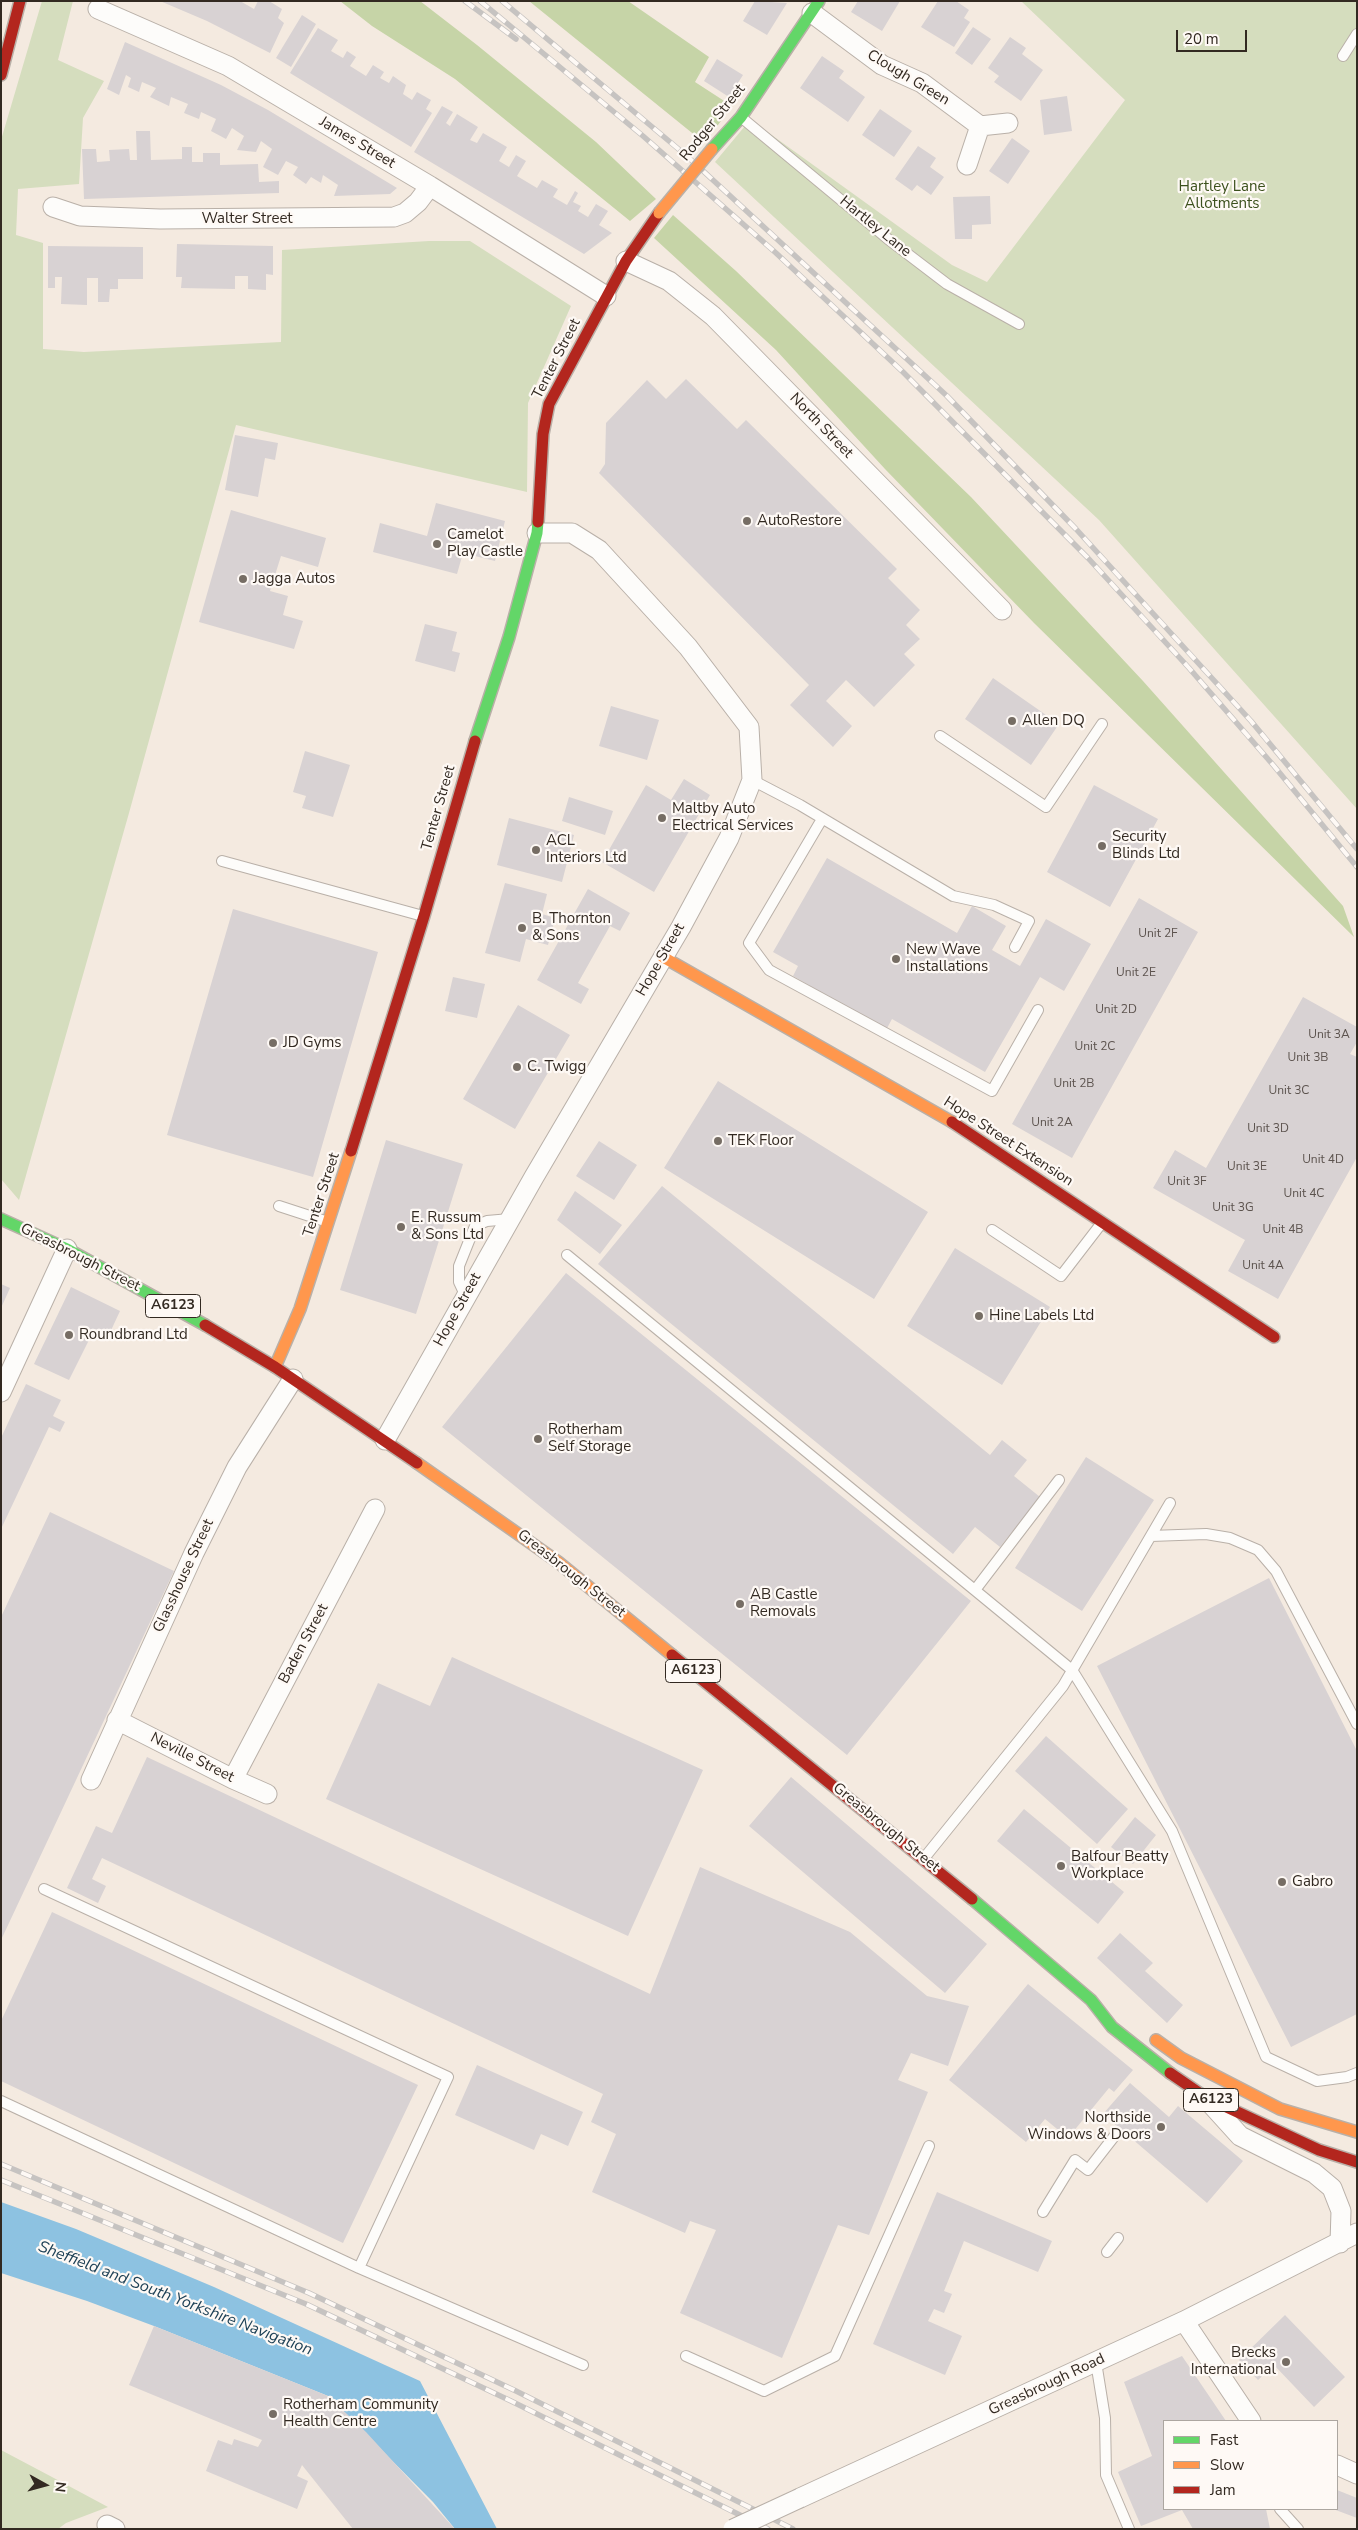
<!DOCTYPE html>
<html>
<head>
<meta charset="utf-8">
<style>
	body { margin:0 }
	#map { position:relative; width:1358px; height:2530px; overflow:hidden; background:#f4eae0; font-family:"Nunito Sans",sans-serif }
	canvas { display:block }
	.frame { position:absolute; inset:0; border:2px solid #322921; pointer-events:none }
	.legend { position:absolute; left:1163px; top:2420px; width:175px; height:90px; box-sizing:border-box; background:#fef9f5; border:1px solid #aca6a0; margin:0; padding:6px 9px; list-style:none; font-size:15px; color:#322921 }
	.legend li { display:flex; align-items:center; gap:10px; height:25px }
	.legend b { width:25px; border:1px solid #aca6a0 }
	.north { position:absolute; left:20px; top:2460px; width:50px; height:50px; -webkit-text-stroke:4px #fef9f5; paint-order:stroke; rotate:97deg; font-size:14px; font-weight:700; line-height:20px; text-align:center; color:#322921 }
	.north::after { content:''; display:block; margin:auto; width:18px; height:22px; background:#322921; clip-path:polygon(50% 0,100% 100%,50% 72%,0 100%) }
	.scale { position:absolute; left:1176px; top:30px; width:71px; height:22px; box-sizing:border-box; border:2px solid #322921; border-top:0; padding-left:6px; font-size:15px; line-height:18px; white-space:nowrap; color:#322921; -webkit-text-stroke:4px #fef9f5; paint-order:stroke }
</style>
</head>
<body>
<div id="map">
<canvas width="1358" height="2530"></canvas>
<div class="frame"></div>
<ul class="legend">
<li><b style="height:6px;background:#63d668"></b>Fast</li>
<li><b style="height:6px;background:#ff974d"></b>Slow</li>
<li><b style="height:6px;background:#b3261e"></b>Jam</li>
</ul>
<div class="north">N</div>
<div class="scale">20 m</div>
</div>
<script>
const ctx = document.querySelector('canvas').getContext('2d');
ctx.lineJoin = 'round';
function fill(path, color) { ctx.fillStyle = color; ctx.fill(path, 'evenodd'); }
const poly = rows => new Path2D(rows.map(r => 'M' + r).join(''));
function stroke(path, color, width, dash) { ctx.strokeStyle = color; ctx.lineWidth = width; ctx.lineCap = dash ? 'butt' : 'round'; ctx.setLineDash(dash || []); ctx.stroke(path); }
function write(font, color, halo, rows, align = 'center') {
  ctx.font = font + ' "Nunito Sans",sans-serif'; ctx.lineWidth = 4.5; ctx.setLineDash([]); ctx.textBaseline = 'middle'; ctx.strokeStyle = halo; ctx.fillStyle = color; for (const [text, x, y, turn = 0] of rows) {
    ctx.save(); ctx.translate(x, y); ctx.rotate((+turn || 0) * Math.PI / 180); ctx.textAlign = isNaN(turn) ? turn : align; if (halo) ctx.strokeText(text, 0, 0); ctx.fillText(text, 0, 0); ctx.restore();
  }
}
const green = poly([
	[42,1,73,1,58,60,104,81,83,118,79,184,18,189,16,235,43,243,43,349,84,352,281,342,282,250,429,241,470,241,571,306,528,403,527,492,236,425,129,813,19,1200,1,1179,1,140],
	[1021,1,1357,1,1357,809,1099,520,715,162,745,126,755,123,952,265,987,282,1125,100],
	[1,2450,52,2477,108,2507,66,2523,58,2529,1,2529]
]);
const forest = poly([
	[340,1,420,1,477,45,596,142,656,199,630,221,455,79,372,26],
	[529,1,628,1,709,57,695,82,732,106,715,129,702,141],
	[673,215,736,271,971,497,1143,681,1343,906,1354,937,1034,623,885,469,776,350,654,238]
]);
const water = poly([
	[1,2202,76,2229,214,2287,420,2381,497,2529,455,2529,433,2502,328,2396,154,2326,87,2301,1,2273]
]);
const building = poly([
	[160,1,240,1,254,9,258,1,269,1,282,9,278,18,284,23,270,53,207,21],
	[755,1,787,3,767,35,743,21],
	[858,1,900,1,882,31,851,12],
	[938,1,956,1,969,10,964,18,970,22,954,47,921,27],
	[302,15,316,24,291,67,276,58],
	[973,27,991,39,972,65,955,53],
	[318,28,338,40,331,51,343,58,347,51,356,57,350,66,366,76,373,65,384,72,380,78,389,83,393,76,406,85,403,94,412,100,417,92,431,100,426,109,432,113,411,147,290,73],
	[1010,37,1026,48,1022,54,1043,70,1021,101,994,82,999,76,988,68],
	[125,42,221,85,268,110,397,188,390,194,334,196,338,185,323,175,321,183,311,177,306,184,293,175,298,167,286,161,278,175,263,167,272,149,261,141,256,152,237,150,244,136,232,128,226,139,211,131,216,119,201,112,199,119,184,113,188,104,171,97,169,106,150,97,156,88,142,82,139,92,128,87,131,78,126,75,119,95,107,89],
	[822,56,844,71,839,78,865,97,848,122,800,88],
	[717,59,743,75,729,97,704,81],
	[1067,96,1072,131,1044,135,1040,100],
	[442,106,453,112,446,123,450,126,457,114,478,127,470,140,477,143,483,133,507,147,499,161,509,167,516,155,526,161,517,176,537,188,542,180,558,189,553,197,567,205,575,191,578,193,573,202,581,206,578,211,588,217,596,204,608,211,599,225,612,233,584,254,414,152],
	[880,109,912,131,894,157,862,135],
	[136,131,150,131,151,160,182,159,182,147,192,147,192,162,203,162,203,153,220,153,220,165,258,164,259,182,279,181,279,193,84,199,82,149,96,149,97,162,110,161,109,150,129,149,130,160,137,160],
	[1012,138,1030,151,1008,184,989,171],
	[918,146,936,158,930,167,944,177,931,195,917,185,912,191,895,179],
	[990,196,991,224,972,225,972,239,955,239,953,197],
	[177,244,273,246,273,275,266,274,266,290,248,289,248,276,235,276,235,289,181,288,182,277,176,277],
	[48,246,143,247,143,279,118,279,118,289,110,289,109,302,98,302,98,278,87,278,87,305,61,304,62,277,55,277,55,288,48,288],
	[686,379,737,429,746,420,897,569,888,578,920,610,906,625,920,639,904,654,915,665,874,707,846,680,826,701,852,726,833,747,790,705,809,685,599,473,605,464,606,423,647,380,666,399],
	[235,435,278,443,275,460,265,458,258,497,225,490],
	[436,503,505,521,495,561,463,553,457,574,373,552,380,523,427,536],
	[231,510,326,538,318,567,281,556,270,591,288,596,283,615,303,621,294,649,199,622],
	[425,624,457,632,452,651,460,653,455,672,415,661],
	[993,678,1059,724,1031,765,965,719],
	[611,706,659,720,647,760,599,746],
	[305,751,350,765,333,817,302,808,306,796,293,792],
	[684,779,710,795,654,892,602,862,646,785,671,800],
	[1094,785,1158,819,1110,907,1047,872],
	[569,797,613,811,605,835,562,821],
	[509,818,574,835,562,882,497,865],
	[827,858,957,933,972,906,1006,926,992,950,1020,966,1046,919,1091,944,1064,991,1040,977,985,1072,892,1019,886,1030,793,976,798,966,773,952],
	[505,883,547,894,542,914,555,918,548,945,526,939,520,962,485,953],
	[588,889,630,913,620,931,610,926,578,983,589,989,581,1004,537,980],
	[1139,898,1198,932,1072,1158,1012,1124],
	[233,909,378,952,313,1177,167,1135],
	[453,977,485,984,477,1018,445,1011],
	[1303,997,1357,1027,1357,1042,1350,1054,1357,1057,1357,1157,1278,1299,1228,1271,1245,1240,1153,1188,1175,1150,1206,1168],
	[518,1005,570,1035,515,1129,463,1099],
	[718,1081,928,1212,874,1299,664,1168],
	[386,1140,463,1164,416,1314,340,1290],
	[599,1141,637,1165,614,1200,576,1176],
	[662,1186,990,1455,1002,1440,1027,1460,1014,1476,1040,1497,1000,1547,975,1527,953,1554,598,1264],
	[575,1191,622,1225,600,1254,557,1220],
	[955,1248,1050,1307,1002,1385,907,1326],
	[566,1273,971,1601,847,1755,442,1427],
	[1,1284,10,1288,1,1308],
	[71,1287,120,1311,107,1339,93,1332,69,1380,34,1364],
	[26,1384,61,1400,53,1416,65,1422,60,1432,49,1427,1,1529,1,1438],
	[1086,1457,1154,1500,1082,1611,1015,1568],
	[50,1512,174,1571,1,1940,1,1617],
	[1269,1578,1357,1751,1357,2014,1291,2047,1097,1666],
	[452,1657,703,1770,628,1936,326,1799,378,1683,430,1706],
	[1046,1736,1128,1809,1097,1844,1015,1771],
	[147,1757,650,1994,700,1867,850,1932,927,1996,969,2006,948,2066,911,2053,898,2080,928,2092,869,2235,838,2225,782,2358,680,2313,716,2230,690,2221,685,2233,592,2192,616,2134,591,2122,603,2094,102,1858,92,1879,106,1886,98,1903,67,1888,96,1826,112,1833],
	[791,1777,987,1944,945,1993,749,1826],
	[1024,1809,1124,1892,1098,1924,997,1841],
	[1135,1817,1156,1835,1133,1864,1111,1847],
	[52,1912,418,2085,343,2243,1,2081,1,2021],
	[1120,1933,1153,1963,1145,1971,1183,2005,1167,2023,1097,1958],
	[1028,1984,1133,2070,1114,2092,1109,2088,1068,2138,1045,2119,1026,2142,949,2080],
	[477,2065,583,2112,568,2146,541,2134,534,2150,455,2115],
	[1130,2083,1169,2117,1178,2106,1243,2161,1207,2203,1103,2114],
	[937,2192,1052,2241,1038,2272,964,2241,944,2291,952,2294,944,2313,934,2309,928,2321,962,2336,945,2375,873,2344],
	[1285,2315,1345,2377,1314,2407,1274,2365,1258,2380,1239,2360],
	[154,2326,328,2396,366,2432,454,2528,353,2529,302,2465,297,2476,308,2481,297,2509,206,2471,218,2440,232,2445,234,2439,258,2447,262,2440,129,2385],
	[1182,2356,1226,2421,1164,2421,1164,2509,1266,2509,1270,2529,1193,2529,1182,2510,1141,2526,1118,2472,1152,2456,1124,2382],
	[1337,2490,1357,2498,1357,2518,1333,2509,1337,2509]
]);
const lane = poly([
	[1343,56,1357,34],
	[742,118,888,239,947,284,1019,324],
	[940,736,1046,807,1102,724],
	[752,780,800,805,953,896,994,905,1029,921,1015,947],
	[822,819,749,943,769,970,992,1091,1038,1010],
	[222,861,423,916],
	[279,1206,328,1222],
	[992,1230,1061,1276,1101,1224],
	[567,1255,1072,1670,1172,1831,1266,2057,1317,2081,1347,2077,1357,2073],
	[466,1297,459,1282,459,1266,475,1226,487,1221,510,1219],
	[1151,1536,1206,1534,1230,1538,1258,1550,1276,1571,1357,1724],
	[975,1590,1059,1480],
	[925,1857,1063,1686,1170,1503],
	[44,1889,448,2077,359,2268,583,2365],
	[1,2101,359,2268],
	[1043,2212,1075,2160,1088,2170,1116,2134],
	[1107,2252,1118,2238],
	[686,2356,764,2391,835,2356,929,2146],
	[1096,2362,1105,2418,1106,2475,1129,2529],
	[1280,2509,1298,2529]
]);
const street = poly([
	[98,9,228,66,430,186,606,296],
	[812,13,882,65,922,83,980,126],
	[967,165,980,126,1008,123],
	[53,207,80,216,160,219,394,217,405,213,418,202,430,186],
	[626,261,669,281,713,316,1002,610],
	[1,1392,67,1249],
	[385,1440,534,1177,681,927,729,838,752,780,749,727,688,647,599,550,572,533,537,533],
	[117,1720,233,1779,267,1794],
	[233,1779,375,1509],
	[91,1780,194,1553,237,1467,293,1379],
	[1211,2104,1240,2136,1314,2173,1332,2188,1341,2211,1340,2243],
	[1184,2321,1251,2421],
	[1337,2465,1357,2474],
	[800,2498,1184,2321,1357,2233],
	[107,2525,115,2529]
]);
const fast = poly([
	[712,149,741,117,819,1],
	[475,741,509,637,537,533,538,522],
	[1,1219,67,1249,205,1325],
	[972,1899,1091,2000,1112,2027,1170,2073]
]);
const slow = poly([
	[663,957,952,1122],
	[275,1367,300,1309,351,1151],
	[417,1463,558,1562,672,1655],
	[1156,2040,1181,2058,1280,2109,1357,2132]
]);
const jam = poly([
	[1,75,20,1],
	[538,522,543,434,549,404,626,261,659,213],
	[952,1122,1274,1337],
	[351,1151,424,916,475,741],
	[205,1325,275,1367,417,1463],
	[672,1655,972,1899],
	[1170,2073,1205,2097,1319,2150,1357,2162]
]);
const rail = poly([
	[465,1,516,39],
	[480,1,643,136,776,253,903,372,1088,558,1189,668,1274,766,1357,867],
	[502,1,688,157,947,396,1076,529,1251,721,1357,849],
	[1,2164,309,2293,516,2391,793,2529],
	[1,2180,306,2304,511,2401,768,2529]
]);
const streetBridge = poly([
	[733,2529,800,2498]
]);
const slowBridge = poly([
	[659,213,712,149]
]);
const markers = [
	[747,521,5,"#766d64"],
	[437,544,5,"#766d64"],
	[243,579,5,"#766d64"],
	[1012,721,5,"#766d64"],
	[662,818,5,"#766d64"],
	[1102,846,5,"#766d64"],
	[536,850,5,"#766d64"],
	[522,928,5,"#766d64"],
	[896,959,5,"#766d64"],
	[273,1043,5,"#766d64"],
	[517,1067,5,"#766d64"],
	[718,1141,5,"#766d64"],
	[401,1227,5,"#766d64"],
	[979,1316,5,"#766d64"],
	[69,1335,5,"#766d64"],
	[538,1439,5,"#766d64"],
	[740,1604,5,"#766d64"],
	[1061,1866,5,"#766d64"],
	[1282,1882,5,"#766d64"],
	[1161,2127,5,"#766d64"],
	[1286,2362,5,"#766d64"],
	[273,2414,5,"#766d64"]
];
const numberNames = [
	["Unit 2F",1158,934],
	["Unit 2E",1136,973],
	["Unit 2D",1116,1010],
	["Unit 3A",1329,1035],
	["Unit 2C",1095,1047],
	["Unit 3B",1308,1058],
	["Unit 2B",1074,1084],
	["Unit 3C",1289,1091],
	["Unit 2A",1052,1123],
	["Unit 3D",1268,1129],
	["Unit 4D",1323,1160],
	["Unit 3E",1247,1167],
	["Unit 3F",1187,1182],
	["Unit 4C",1304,1194],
	["Unit 3G",1233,1208],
	["Unit 4B",1283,1230],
	["Unit 4A",1263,1266]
];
const shields = [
	[173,1306,55],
	[693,1671,55],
	[1211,2100,55]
];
const shieldNames = [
	["A6123",173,1306],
	["A6123",693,1671],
	["A6123",1211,2100]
];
const streetNames = [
	["Clough Green",908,78,31],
	["Rodger Street",713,123,-51],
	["James Street",357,143,31],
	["Walter Street",247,219],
	["Hartley Lane",875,227,39],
	["Tenter Street",557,359,-63],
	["North Street",821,426,46],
	["Tenter Street",439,808,-74],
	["Hope Street",661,960,-60],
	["Hope Street Extension",1008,1142,33],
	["Tenter Street",322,1195,-72],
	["Greasbrough Street",80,1258,27],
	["Hope Street",458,1310,-61],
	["Greasbrough Street",571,1574,38],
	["Glasshouse Street",184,1576,-65],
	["Baden Street",304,1644,-62],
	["Neville Street",192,1758,27],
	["Greasbrough Street",886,1828,39],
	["Greasbrough Road",1047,2385,-25]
];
const parkNames = [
	["Hartley Lane",1222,187],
	["Allotments",1222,204]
];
const poiNames = [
	["AutoRestore",757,521],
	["Camelot",447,535],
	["Play Castle",447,552],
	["Jagga Autos",253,579],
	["Allen DQ",1022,721],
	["Maltby Auto",672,809],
	["Electrical Services",672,826],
	["Security",1112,837],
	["Blinds Ltd",1112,854],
	["ACL",546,841],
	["Interiors Ltd",546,858],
	["B. Thornton",532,919],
	["& Sons",532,936],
	["New Wave",906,950],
	["Installations",906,967],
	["JD Gyms",283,1043],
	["C. Twigg",527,1067],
	["TEK Floor",728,1141],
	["E. Russum",411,1218],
	["& Sons Ltd",411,1235],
	["Hine Labels Ltd",989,1316],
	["Roundbrand Ltd",79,1335],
	["Rotherham",548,1430],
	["Self Storage",548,1447],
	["AB Castle",750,1595],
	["Removals",750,1612],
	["Balfour Beatty",1071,1857],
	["Workplace",1071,1874],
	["Gabro",1292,1882],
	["Northside",1151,2118,"right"],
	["Windows & Doors",1151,2135,"right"],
	["Brecks",1276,2353,"right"],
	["International",1276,2370,"right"],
	["Rotherham Community",283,2405],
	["Health Centre",283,2422]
];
const waterNames = [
	["Sheffield and South Yorkshire Navigation",175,2299,21]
];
fill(green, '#d5ddbe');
fill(forest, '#c6d4a7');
fill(water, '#8dc2e1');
fill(building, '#d8d2d3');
stroke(lane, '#b9b0a8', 12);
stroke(street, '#b9b0a8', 21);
stroke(fast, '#b9b0a8', 14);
stroke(slow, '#b9b0a8', 14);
stroke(jam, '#b9b0a8', 14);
stroke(lane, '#fdfcfa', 10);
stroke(street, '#fdfcfa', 19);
stroke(fast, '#63d668', 11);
stroke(slow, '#ff974d', 11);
stroke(jam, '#b3261e', 11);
stroke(rail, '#c6c3c1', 5.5);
stroke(rail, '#fef9f5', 4, [11]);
stroke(streetBridge, '#b9b0a8', 21, []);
stroke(slowBridge, '#b9b0a8', 14, []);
stroke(streetBridge, '#fdfcfa', 19);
stroke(slowBridge, '#ff974d', 11);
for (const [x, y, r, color] of markers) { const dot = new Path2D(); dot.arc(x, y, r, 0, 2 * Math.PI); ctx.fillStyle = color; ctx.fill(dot); stroke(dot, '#fef9f5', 2); }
write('12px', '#5c534e', null, numberNames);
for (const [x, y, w] of shields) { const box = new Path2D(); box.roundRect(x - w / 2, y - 11.5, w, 23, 4); ctx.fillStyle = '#fef9f5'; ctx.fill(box); stroke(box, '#322921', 1); }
write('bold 14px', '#322921', null, shieldNames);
write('15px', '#322921', '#fef9f5', streetNames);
write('15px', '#3b501c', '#fef9f5', parkNames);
write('15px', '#322921', '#fef9f5', poiNames, 'left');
write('italic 16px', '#1e4156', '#fef9f5', waterNames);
</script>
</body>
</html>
